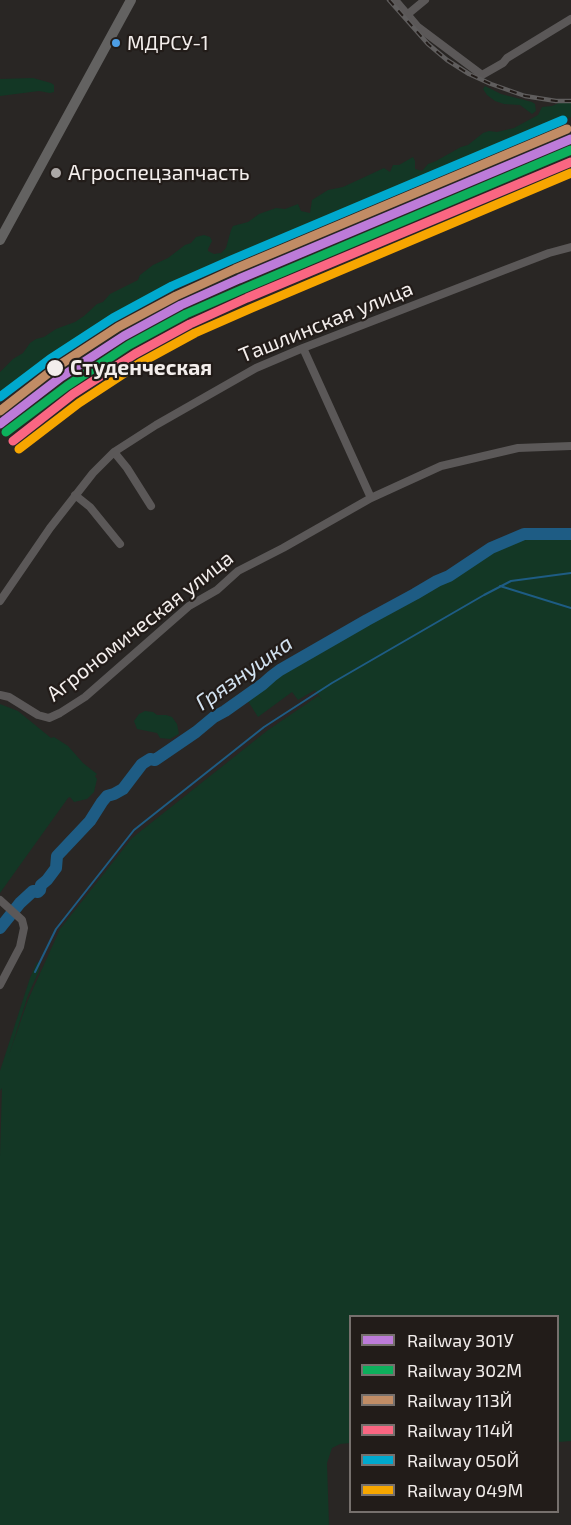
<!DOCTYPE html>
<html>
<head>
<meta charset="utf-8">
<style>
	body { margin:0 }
	#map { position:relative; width:571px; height:1525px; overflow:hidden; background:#292624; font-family:"Exo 2",sans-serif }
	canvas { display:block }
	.legend { position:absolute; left:349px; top:1315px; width:210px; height:198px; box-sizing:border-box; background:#221c19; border:2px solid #76706d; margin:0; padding:8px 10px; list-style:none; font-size:18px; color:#f3eeec }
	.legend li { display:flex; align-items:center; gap:12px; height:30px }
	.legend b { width:30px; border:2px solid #76706d }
</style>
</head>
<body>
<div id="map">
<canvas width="571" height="1525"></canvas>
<ul class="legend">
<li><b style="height:8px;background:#bd7bd9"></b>Railway 301У</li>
<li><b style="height:8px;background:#0daf5c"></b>Railway 302М</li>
<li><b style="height:8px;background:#c18c65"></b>Railway 113Й</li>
<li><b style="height:8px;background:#fa6682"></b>Railway 114Й</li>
<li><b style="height:8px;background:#00a9ce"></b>Railway 050Й</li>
<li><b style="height:8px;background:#f7a600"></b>Railway 049М</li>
</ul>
</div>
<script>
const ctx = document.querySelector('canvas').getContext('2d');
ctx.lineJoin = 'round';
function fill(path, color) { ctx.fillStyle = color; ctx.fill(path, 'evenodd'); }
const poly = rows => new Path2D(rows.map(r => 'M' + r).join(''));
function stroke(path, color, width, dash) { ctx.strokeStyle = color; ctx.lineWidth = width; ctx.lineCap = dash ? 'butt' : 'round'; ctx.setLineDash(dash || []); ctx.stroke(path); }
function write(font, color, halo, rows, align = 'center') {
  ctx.font = font + ' "Exo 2",sans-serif'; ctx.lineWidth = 4.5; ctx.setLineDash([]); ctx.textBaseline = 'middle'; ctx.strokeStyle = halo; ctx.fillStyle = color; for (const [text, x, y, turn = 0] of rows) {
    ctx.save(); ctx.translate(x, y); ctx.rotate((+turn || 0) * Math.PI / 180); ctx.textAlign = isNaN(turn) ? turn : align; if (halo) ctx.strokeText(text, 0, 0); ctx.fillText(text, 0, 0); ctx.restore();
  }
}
const green = poly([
	[33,78,51,83,54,85,54,92,50,93,39,91,0,96,0,79],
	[485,86,501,94,532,102,535,104,536,111,532,114,520,105,504,104,495,101,487,95,483,89],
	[559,103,571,103,571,117,491,150,170,289,106,323,61,353,0,399,0,372,13,359,23,353,30,343,36,339,44,337,56,329,75,322,84,316,97,304,103,302,110,294,138,280,140,275,153,265,168,258,185,245,191,243,196,237,204,235,210,237,212,241,208,249,208,251,214,254,221,253,226,248,231,230,233,226,248,222,259,214,276,208,285,209,298,204,301,211,310,213,312,200,328,190,343,187,384,168,390,172,393,165,399,165,413,157,415,161,415,169,422,171,428,164,436,161,461,147,468,145,483,133,489,131,497,132,514,128,538,115,542,107,552,106],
	[571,537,571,1441,558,1442,558,1316,350,1316,350,1443,340,1444,332,1448,327,1463,329,1525,0,1525,0,1156,2,1088,0,1091,0,1071,30,978,37,962,40,964,39,971,28,995,9,1055,28,1000,60,929,132,838,268,730,318,696,322,700,315,690,298,700,292,692,258,717,246,698,366,623,488,555,515,542,528,538],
	[0,704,18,711,51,738,54,737,68,746,83,763,97,774,95,776,97,779,94,792,87,799,74,802,70,797,68,798,0,893],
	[145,711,153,712,157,715,166,715,172,717,177,724,179,734,170,739,160,738,157,733,137,729,134,721,139,714]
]);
const stream = poly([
	[500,586,571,608],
	[35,972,56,929,134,830,264,727,332,683,484,595,511,581,571,573]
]);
const river = poly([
	[0,928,20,903,33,891,38,892,40,890,41,885,47,880,56,868,57,856,90,821,102,802,107,796,114,794,123,789,142,764,150,759,155,760,196,732,214,717,225,711,263,684,272,676,280,670,367,620,415,594,437,581,449,576,491,548,524,534,571,534]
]);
const minor = poly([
	[395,0,418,27,482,75,503,63,507,58,571,19],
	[408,14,425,0],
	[303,348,371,498],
	[114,452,127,468,151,506],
	[75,495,90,507,120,544],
	[0,601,50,528,93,473,114,452,156,425,256,368,303,348,502,271,549,253,571,247],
	[0,695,9,697,38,715,49,718,60,713,85,697,189,606,217,590,238,571,283,548,371,498,441,466,518,448,571,446],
	[0,900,22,920,24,928,20,947,0,985]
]);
const major = poly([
	[0,240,131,0]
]);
const rail = poly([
	[389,0,428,44,447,60,469,74,491,84,525,96,556,101,571,101]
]);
const rail1 = poly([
	[0,424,61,377,124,336,181,305,239,279,571,139]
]);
const rail2 = poly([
	[6,432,67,386,129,345,186,314,243,289,571,150]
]);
const rail3 = poly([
	[0,411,55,368,118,327,176,296,235,269,567,129]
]);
const rail4 = poly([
	[13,441,73,394,135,354,190,324,247,298,571,162]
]);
const rail5 = poly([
	[0,397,50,359,113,318,172,286,231,260,563,120]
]);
const rail6 = poly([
	[19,449,79,403,140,363,195,333,252,308,571,173]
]);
const markers = [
	[116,43,5,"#4d9ee5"],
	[56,173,6,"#aca8a6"],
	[55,368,9,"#f3eeec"]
];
const busNames = [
	["МДРСУ-1",127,43]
];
const poiNames = [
	["Агроспецзапчасть",68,173]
];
const streetNames = [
	["Ташлинская улица",326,322,-22],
	["Агрономическая улица",140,626,-38]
];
const stopNames = [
	["Студенческая",70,368]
];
const waterNames = [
	["Грязнушка",244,673,-35]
];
fill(green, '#133725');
stroke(stream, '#1e5c84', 2);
stroke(river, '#1e5c84', 12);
stroke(minor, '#5b5858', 8);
stroke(major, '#636261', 10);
stroke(rail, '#5f5d5d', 4.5);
stroke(rail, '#221c19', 2, [7]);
stroke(rail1, '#bd7bd9', 9);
stroke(rail2, '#0daf5c', 9);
stroke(rail3, '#c18c65', 9);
stroke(rail4, '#fa6682', 9);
stroke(rail5, '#00a9ce', 9);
stroke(rail6, '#f7a600', 9);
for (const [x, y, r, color] of markers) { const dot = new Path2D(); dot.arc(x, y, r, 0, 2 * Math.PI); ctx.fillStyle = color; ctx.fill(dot); stroke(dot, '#221c19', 2); }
write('20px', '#f3eeec', '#221c19', busNames, 'left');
write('21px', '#f3eeec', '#221c19', poiNames, 'left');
write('21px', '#f3eeec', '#221c19', streetNames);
write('bold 21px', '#f3eeec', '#221c19', stopNames, 'left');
write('italic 22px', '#d2e2f0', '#221c19', waterNames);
</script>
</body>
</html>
